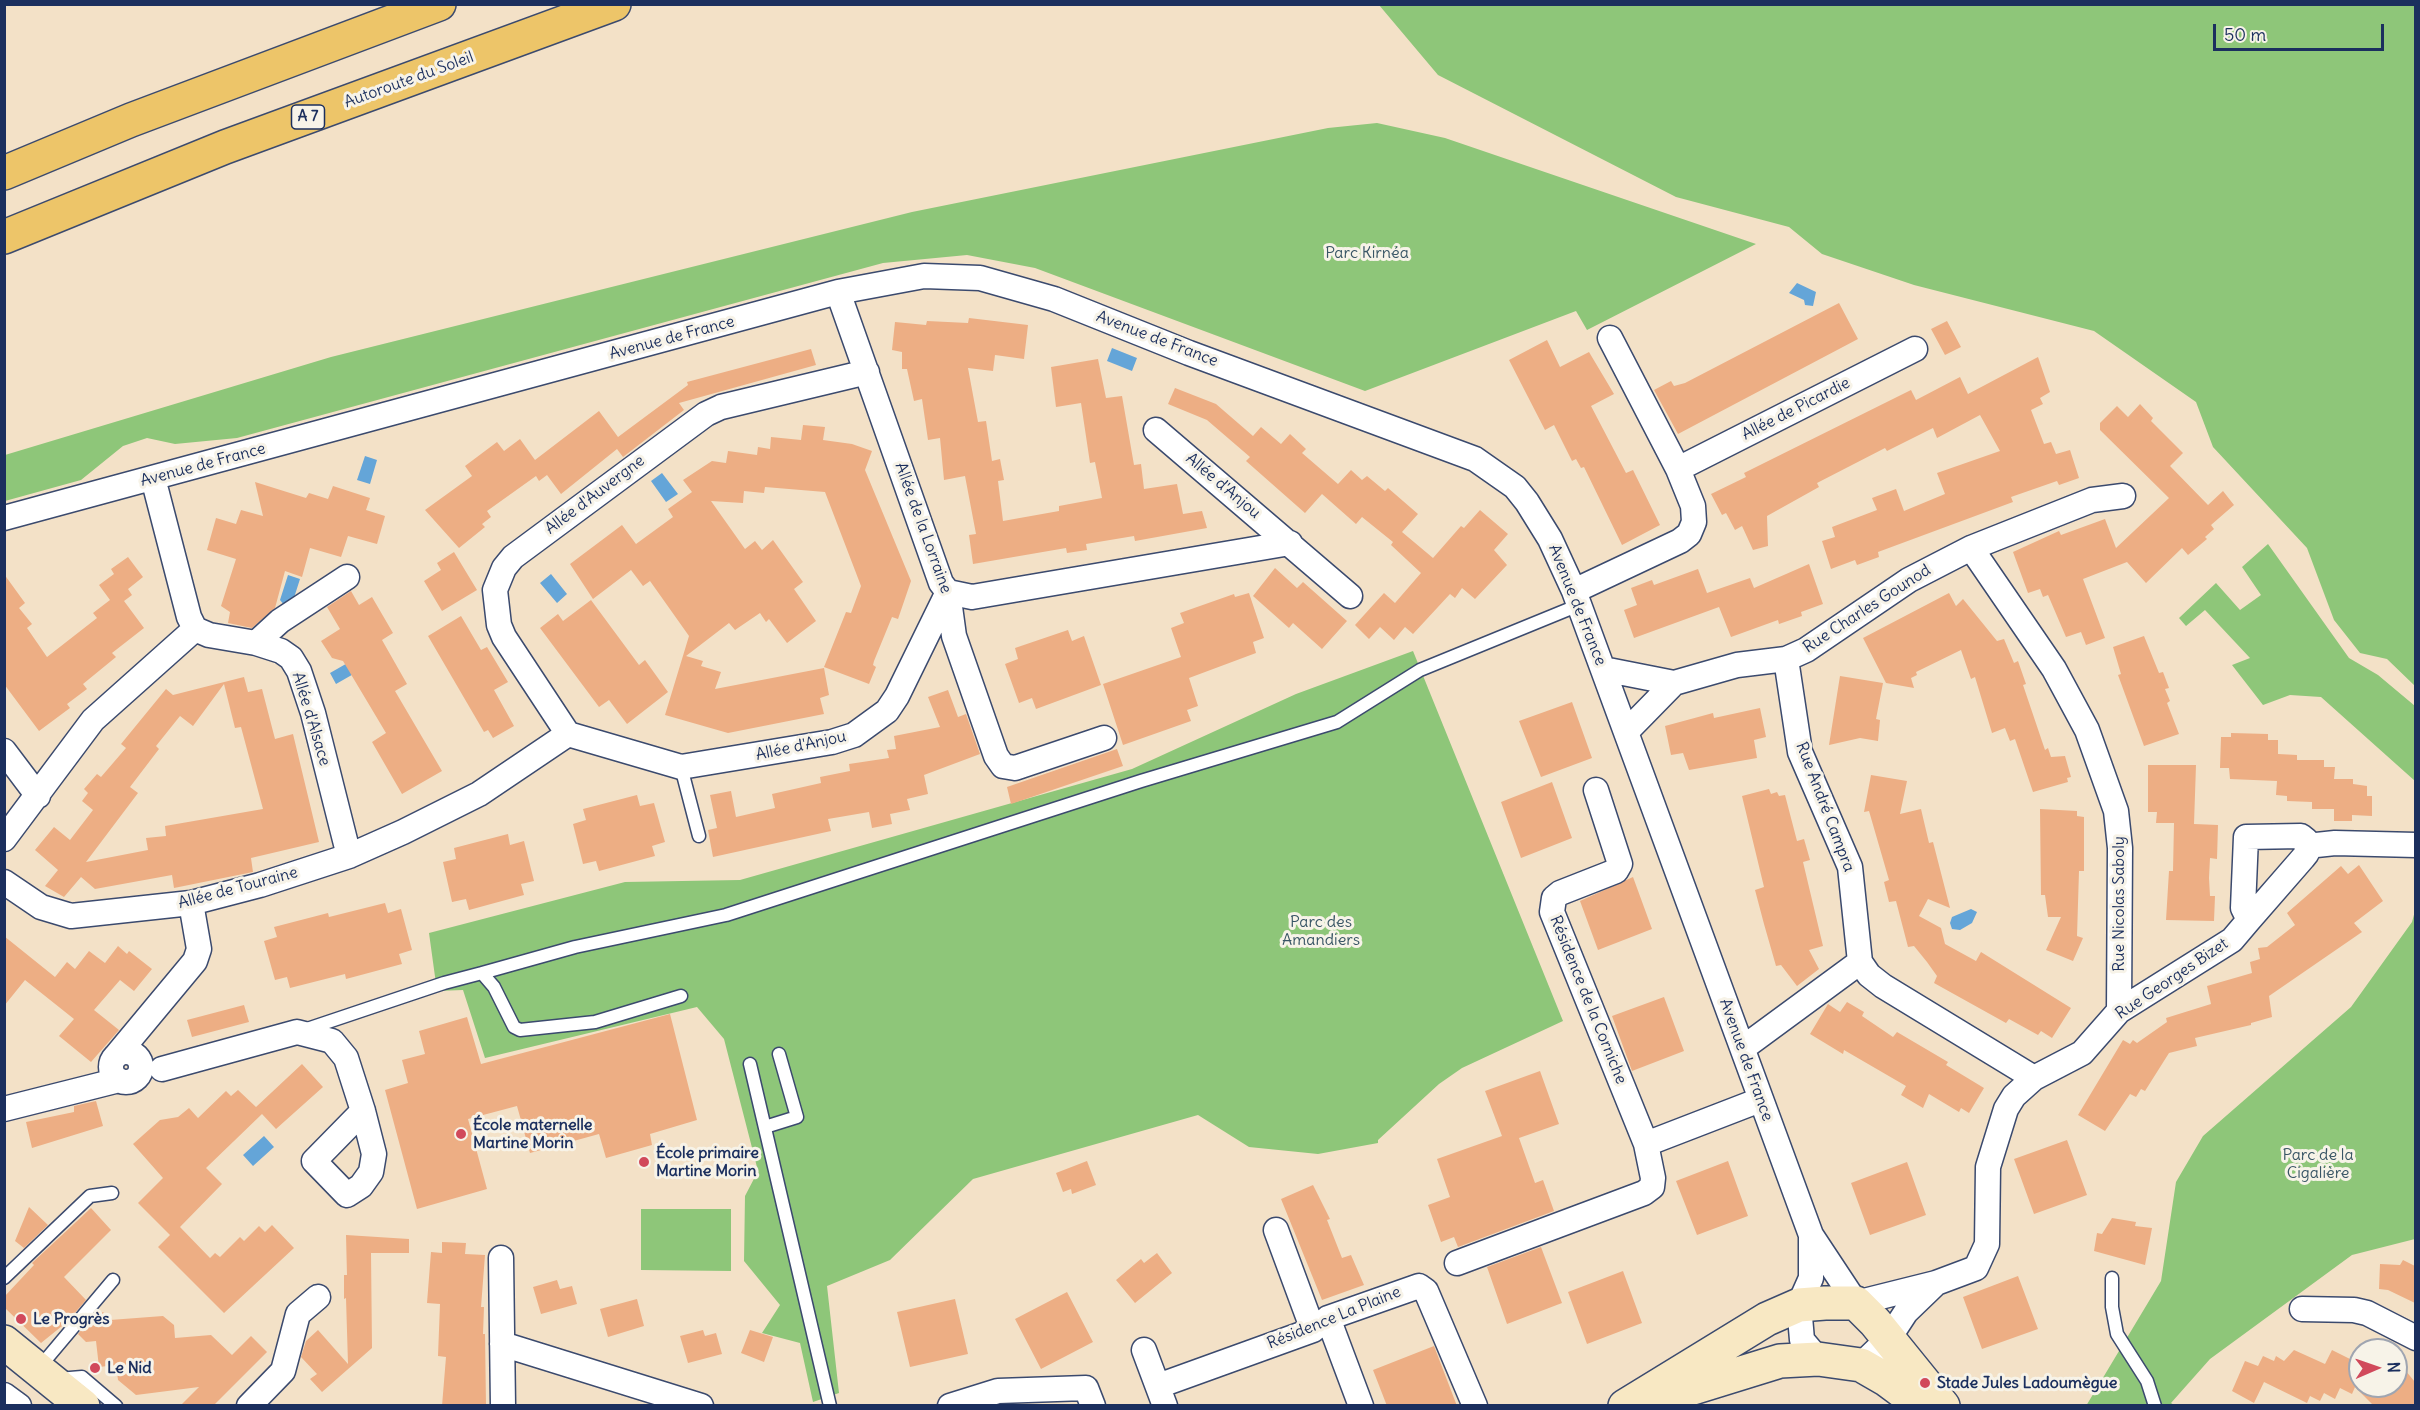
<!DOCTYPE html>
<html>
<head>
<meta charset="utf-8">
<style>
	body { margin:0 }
	#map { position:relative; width:2420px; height:1410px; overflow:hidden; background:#f3e1c7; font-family:Delius,sans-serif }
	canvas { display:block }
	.frame { position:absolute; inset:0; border:6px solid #1b2f5e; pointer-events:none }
	.north { position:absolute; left:2348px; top:1338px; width:60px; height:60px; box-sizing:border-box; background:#f7f3e8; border:2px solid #9fa5b1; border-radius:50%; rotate:88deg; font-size:16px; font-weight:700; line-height:24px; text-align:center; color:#1b2f5e }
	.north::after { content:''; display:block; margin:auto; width:21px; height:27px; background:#d1495b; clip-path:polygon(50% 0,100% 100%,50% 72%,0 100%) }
	.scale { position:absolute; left:2213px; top:24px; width:171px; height:27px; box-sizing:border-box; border:3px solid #1b2f5e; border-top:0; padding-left:8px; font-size:18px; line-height:21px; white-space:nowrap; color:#1b2f5e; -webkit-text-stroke:4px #f7f3e8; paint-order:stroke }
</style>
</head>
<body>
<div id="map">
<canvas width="2420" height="1410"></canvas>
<div class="frame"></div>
<div class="north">N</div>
<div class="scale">50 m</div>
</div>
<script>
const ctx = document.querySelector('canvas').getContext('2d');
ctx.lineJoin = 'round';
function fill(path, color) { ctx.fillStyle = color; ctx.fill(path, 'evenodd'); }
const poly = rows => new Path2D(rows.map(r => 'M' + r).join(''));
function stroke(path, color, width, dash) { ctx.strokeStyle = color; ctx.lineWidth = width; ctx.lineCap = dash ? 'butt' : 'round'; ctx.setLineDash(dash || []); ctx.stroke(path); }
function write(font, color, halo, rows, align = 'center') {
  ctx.font = font + ' Delius,sans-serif'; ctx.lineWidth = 6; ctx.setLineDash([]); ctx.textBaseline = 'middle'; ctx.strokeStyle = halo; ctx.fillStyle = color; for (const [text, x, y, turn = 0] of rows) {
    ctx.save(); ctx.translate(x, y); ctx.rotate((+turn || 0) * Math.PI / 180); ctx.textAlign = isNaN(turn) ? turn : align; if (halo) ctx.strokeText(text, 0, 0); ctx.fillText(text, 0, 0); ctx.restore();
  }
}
const green = poly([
	[1379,5,2415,5,2415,686,2387,659,2360,653,2334,620,2307,548,2213,447,2196,402,2094,331,1914,285,1822,254,1789,227,1676,197,1438,75],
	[1377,123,1445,138,1756,244,1587,330,1576,311,1365,391,1035,268,967,255,883,263,237,438,175,444,147,438,123,446,81,480,5,501,5,455,331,357,912,212,1328,128],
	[2268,544,2349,658,2378,675,2415,706,2415,781,2321,697,2290,695,2263,705,2232,665,2250,658,2205,610,2186,626,2179,618,2216,583,2240,610,2261,595,2242,567],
	[1413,651,1563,1021,1462,1068,1439,1084,1378,1140,1378,1143,1318,1154,1249,1147,1198,1115,973,1179,890,1260,827,1286,839,1393,813,1402,800,1343,762,1333,780,1305,744,1261,745,1196,758,1171,724,1039,697,1007,485,1058,463,990,437,991,429,933,625,882,740,880,1132,769,1296,694],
	[2415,911,2415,1239,2352,1255,2210,1359,2171,1403,2174,1405,2086,1406,2161,1281,2176,1182,2203,1136,2351,1007,2412,922],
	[641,1209,731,1209,731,1271,641,1270]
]);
const water = poly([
	[1797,283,1816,292,1813,306,1805,305,1804,300,1789,293],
	[1112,348,1137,358,1132,371,1107,361],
	[365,456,377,460,370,484,357,480],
	[662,473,678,494,666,502,651,481],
	[551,574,567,594,557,603,540,583],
	[288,575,300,579,292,604,285,606,280,600],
	[351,661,357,672,336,684,330,673],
	[1971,909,1977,912,1972,923,1960,930,1952,929,1950,923,1952,917],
	[264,1136,274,1147,253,1166,243,1155]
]);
const building = poly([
	[1839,303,1858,339,1678,434,1654,390,1671,381,1674,386,1685,383],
	[969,318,1028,325,1024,359,995,355,993,371,968,368,978,422,986,421,992,461,1000,459,1004,480,998,481,1003,521,1059,511,1059,506,1102,498,1095,462,1090,463,1081,403,1056,407,1051,367,1098,359,1106,398,1122,396,1134,465,1141,464,1144,489,1177,484,1183,514,1202,511,1207,528,1135,541,1134,536,1086,544,1087,550,1067,553,1066,548,973,564,969,535,976,534,965,476,944,480,940,438,928,440,922,399,914,401,907,369,902,369,902,352,892,350,895,322,926,325,927,321,968,323],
	[1947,321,1961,347,1945,355,1931,329],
	[1547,340,1560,367,1589,352,1614,394,1591,406,1626,473,1633,470,1660,525,1622,545,1584,467,1581,468,1576,459,1572,461,1554,425,1545,430,1509,360],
	[811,349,816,365,679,403,684,410,623,457,617,449,561,494,547,475,539,481,536,476,487,511,491,517,482,524,485,527,459,548,425,510,472,476,465,466,497,442,504,451,520,439,535,460,599,411,618,437,688,385,687,382],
	[2038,357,2050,392,2040,398,2043,404,2031,410,2044,444,2051,442,2056,454,2070,450,2079,478,2059,485,2057,481,2011,497,2013,502,1878,552,1879,557,1857,565,1855,560,1831,569,1822,541,1835,537,1832,527,1877,510,1872,498,1896,489,1904,511,1945,494,1937,473,2000,451,1980,415,1937,438,1933,428,1887,451,1885,448,1817,483,1819,487,1767,516,1768,546,1753,550,1742,526,1735,530,1726,513,1722,515,1711,494,1746,477,1744,473,1911,390,1916,400,1960,377,1968,394],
	[1175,388,1216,404,1253,436,1261,427,1281,444,1290,434,1306,449,1302,453,1338,484,1351,470,1362,480,1367,476,1385,491,1388,488,1418,514,1402,532,1433,558,1461,526,1464,528,1480,510,1508,534,1494,550,1507,565,1475,599,1462,588,1455,598,1450,594,1413,634,1405,627,1394,640,1380,627,1369,639,1355,625,1384,593,1395,603,1421,573,1391,545,1393,542,1362,517,1356,524,1322,494,1305,513,1246,461,1250,457,1207,420,1168,404],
	[2140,404,2153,418,2151,421,2183,453,2170,466,2208,505,2223,491,2234,505,2211,525,2214,529,2205,537,2207,539,2188,555,2182,548,2146,583,2127,562,2083,579,2105,638,2086,645,2081,632,2066,637,2048,595,2043,597,2040,589,2028,593,2013,552,2059,531,2061,535,2105,519,2116,548,2169,498,2100,430,2100,423,2117,406,2128,417],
	[803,425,825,427,823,440,852,444,872,451,865,470,911,581,898,619,892,617,874,661,873,665,876,667,869,684,824,667,846,612,851,613,861,586,825,492,765,487,764,493,744,491,743,503,711,501,745,549,755,541,762,550,773,540,803,582,794,589,816,621,787,643,769,619,766,622,760,613,735,630,729,623,686,656,703,661,701,666,721,672,715,689,824,668,829,695,820,698,824,714,728,733,665,715,689,636,650,581,643,586,631,570,593,599,570,564,622,525,636,544,673,517,668,509,692,492,683,480,712,461,726,463,728,451,757,455,758,447,770,449,771,437,801,440],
	[255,482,306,498,309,493,328,499,333,486,370,498,366,510,385,516,377,544,348,536,341,557,310,548,302,577,285,571,275,608,252,628,228,623,230,612,221,606,236,559,207,550,216,518,236,524,241,510,263,516],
	[454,552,477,590,442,611,424,581,441,570,437,563],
	[128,557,143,577,128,589,132,595,124,601,144,628,112,653,116,657,83,684,87,689,67,704,70,708,39,731,4,684,4,574,25,603,19,608,32,624,27,628,47,657,97,618,93,613,110,600,99,585,114,574,111,569],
	[1809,564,1823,604,1801,612,1802,616,1779,624,1778,620,1731,637,1719,607,1634,638,1624,610,1637,605,1631,588,1652,580,1654,585,1698,569,1707,593,1750,578,1754,588],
	[1275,568,1297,588,1303,582,1347,621,1322,649,1293,623,1289,628,1253,596],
	[351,591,359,605,372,597,393,633,382,640,407,684,395,691,442,771,402,794,372,742,386,733,343,661,332,658,321,641,340,629,327,607],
	[1249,593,1264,638,1253,642,1256,653,1189,678,1198,706,1187,710,1191,721,1123,745,1103,684,1181,657,1171,628,1184,623,1180,613,1234,594,1235,597],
	[1949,593,1956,606,1963,599,1997,641,2004,639,2014,663,2018,661,2026,684,2023,685,2045,750,2048,748,2051,757,2065,756,2071,777,2067,778,2068,782,2033,792,2015,739,2010,741,2005,728,1992,733,1975,677,1971,679,1961,650,1916,672,1917,675,1911,678,1914,688,1886,683,1863,638],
	[591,600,639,665,645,660,668,692,627,724,609,700,599,707,540,628,558,614,563,621],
	[461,616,481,650,487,647,508,682,494,690,514,726,493,738,488,730,484,732,428,636],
	[1068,630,1072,641,1084,636,1101,685,1036,709,1032,698,1019,703,1005,664,1018,659,1015,648],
	[2144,636,2159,673,2163,672,2169,688,2165,689,2170,701,2167,703,2179,734,2144,746,2118,675,2121,674,2113,647],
	[1840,676,1883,683,1876,719,1880,720,1878,741,1860,738,1829,745],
	[244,677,248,692,262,689,275,739,293,734,319,842,251,858,253,872,174,888,172,875,95,889,81,877,64,897,45,886,58,870,35,850,54,827,70,840,93,810,82,801,88,793,84,789,97,774,101,777,126,748,121,744,166,689,173,695],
	[224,684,235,728,241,727,263,809,165,826,166,836,146,838,148,850,86,862,138,793,130,787,159,749,156,746,180,716,193,726],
	[948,690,958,717,966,714,980,754,924,775,928,794,907,799,910,810,890,814,892,824,872,828,869,812,828,819,831,831,713,857,708,830,717,828,710,795,731,791,736,817,775,808,772,794,821,783,820,777,850,771,849,764,889,758,887,750,896,749,894,736,940,727,928,697],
	[1572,702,1592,758,1541,777,1519,721],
	[1760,708,1766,737,1754,740,1757,758,1689,770,1683,753,1671,755,1665,726,1713,713,1714,718],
	[2231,733,2268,734,2268,740,2278,740,2278,754,2297,755,2297,760,2324,760,2324,767,2335,767,2334,779,2353,779,2353,784,2367,786,2367,796,2372,796,2372,816,2352,815,2352,821,2334,821,2334,809,2312,809,2312,802,2287,801,2287,796,2276,795,2277,781,2230,779,2229,768,2220,768,2221,737,2231,737],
	[1117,749,1123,766,1011,804,1007,787],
	[2148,765,2196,765,2194,824,2218,825,2217,859,2210,858,2209,878,2210,896,2215,896,2214,921,2166,920,2169,871,2173,871,2174,823,2156,823,2157,812,2148,812],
	[1871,775,1907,781,1900,814,1921,809,1929,843,1933,842,1950,908,1928,899,1919,916,1941,928,1945,944,1976,961,1981,952,2071,1008,2052,1038,2041,1031,2038,1035,2009,1019,2006,1023,1934,983,1937,976,1927,962,1914,946,1908,947,1896,901,1889,902,1884,882,1889,880,1869,811,1864,812],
	[1552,782,1572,838,1521,858,1501,802],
	[1769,789,1771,794,1777,792,1779,796,1785,795,1797,841,1804,839,1810,860,1803,862,1823,946,1809,950,1819,969,1797,986,1781,965,1776,966,1764,924,1755,890,1764,887,1742,796],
	[637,795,640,806,654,803,665,842,652,846,655,856,599,871,596,861,583,864,573,824,586,820,583,809],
	[2040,809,2077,811,2077,816,2084,817,2084,871,2079,871,2077,936,2083,938,2073,961,2046,950,2061,917,2048,917,2045,895,2041,895],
	[508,834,510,845,524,841,534,881,521,884,524,895,469,910,466,899,452,902,443,862,456,859,454,848],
	[2359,865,2383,901,2354,923,2362,932,2269,996,2272,1017,2251,1023,2251,1025,2195,1038,2197,1046,2169,1053,2145,1091,2141,1089,2136,1097,2130,1094,2105,1131,2078,1115,2123,1040,2130,1044,2133,1040,2137,1043,2167,1022,2166,1018,2211,1004,2207,986,2252,973,2250,962,2260,959,2258,948,2267,947,2295,925,2287,913,2341,866,2348,874],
	[1633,877,1652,929,1598,950,1580,901],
	[385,903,388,913,401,909,412,950,399,954,402,964,346,979,345,974,290,988,287,977,275,980,264,941,277,937,274,927,328,913,329,917],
	[4,936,55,977,67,962,75,969,89,951,105,963,118,946,127,954,129,951,152,969,134,991,120,980,94,1010,119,1030,91,1062,59,1036,74,1019,25,980,4,1006],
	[1664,997,1684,1051,1632,1071,1612,1016],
	[1847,1002,1864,1012,1862,1016,1893,1037,1897,1032,1948,1062,1946,1065,1984,1088,1969,1113,1961,1108,1959,1112,1929,1094,1923,1108,1901,1095,1906,1086,1844,1050,1843,1054,1810,1034,1828,1004,1840,1012],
	[244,1005,249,1022,192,1037,187,1020],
	[670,1014,697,1120,650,1134,652,1145,606,1158,599,1134,530,1153,517,1106,468,1119,487,1189,417,1209,385,1090,408,1083,402,1060,425,1054,419,1031,467,1017,481,1064],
	[302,1064,323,1087,276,1129,262,1114,206,1168,222,1184,180,1227,210,1258,215,1253,220,1257,240,1237,244,1241,259,1226,265,1232,272,1225,294,1248,224,1313,158,1247,170,1235,138,1203,163,1178,133,1144,160,1120,178,1117,189,1108,198,1118,226,1091,231,1096,238,1090,256,1107],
	[1540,1071,1559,1124,1519,1138,1535,1183,1543,1180,1554,1211,1458,1247,1454,1237,1441,1242,1428,1205,1450,1197,1437,1159,1502,1136,1485,1091],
	[96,1101,103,1126,32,1148,26,1122,74,1112,74,1106],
	[2067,1140,2087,1195,2034,1214,2014,1159],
	[1087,1161,1096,1185,1072,1194,1071,1189,1063,1192,1056,1173],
	[1728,1161,1748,1216,1697,1235,1676,1181],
	[1907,1162,1926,1215,1870,1235,1851,1183],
	[1313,1185,1330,1219,1327,1220,1342,1258,1351,1255,1364,1285,1322,1300,1281,1199],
	[29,1207,48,1225,24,1248,15,1241],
	[91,1208,111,1230,64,1277,86,1300,67,1322,41,1343,4,1307,4,1297,34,1265,32,1263],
	[2112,1218,2136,1222,2135,1226,2152,1228,2145,1265,2094,1251,2097,1233,2102,1234],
	[346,1235,409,1239,409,1253,371,1253,372,1348,322,1392,310,1379,317,1374,301,1357,306,1341,318,1330,348,1364,346,1298,344,1299,344,1275,347,1275],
	[442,1242,466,1243,465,1254,485,1255,481,1307,484,1307,483,1334,485,1334,486,1406,442,1406,446,1357,438,1356,440,1304,427,1303,431,1252,442,1253],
	[1541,1247,1562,1303,1507,1324,1487,1267],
	[1157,1253,1172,1273,1135,1303,1116,1280,1141,1259,1144,1263],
	[2403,1260,2415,1266,2415,1303,2388,1290,2379,1289,2380,1264,2400,1265],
	[1623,1271,1642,1323,1587,1344,1568,1292],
	[2018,1276,2038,1329,1982,1349,1963,1297],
	[557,1280,560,1289,572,1286,577,1304,541,1314,533,1287],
	[1067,1292,1093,1342,1041,1369,1015,1319],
	[637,1299,644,1326,608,1337,600,1309],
	[955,1299,968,1354,910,1367,897,1312],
	[97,1311,100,1314,103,1312,110,1320,163,1316,174,1325,175,1338,211,1335,232,1355,251,1336,267,1352,213,1406,180,1406,199,1387,136,1395,118,1380,116,1365,99,1367,96,1341,86,1342,78,1334],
	[703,1330,705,1336,716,1333,722,1354,688,1363,680,1336],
	[750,1330,773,1337,764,1362,741,1353],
	[1434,1346,1457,1406,1387,1406,1373,1370],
	[2294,1350,2325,1364,2332,1350,2360,1364,2360,1377,2356,1386,2396,1386,2396,1378,2405,1370,2415,1382,2415,1406,2374,1406,2355,1387,2352,1394,2340,1388,2335,1399,2324,1393,2320,1401,2310,1396,2307,1403,2264,1382,2254,1403,2232,1391,2245,1361,2258,1366,2263,1356,2274,1361,2276,1356,2284,1361]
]);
const lane = poly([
	[681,767,699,836],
	[482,973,575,947,726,915,1141,781,1337,722,1420,670,1579,605],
	[304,1030,444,983,482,973,494,987,514,1027,520,1030,595,1022,681,996],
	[750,1064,830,1406],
	[765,1127,797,1117,779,1054],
	[4,1278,90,1196,112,1193],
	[2112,1278,2112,1307,2117,1334,2147,1381,2155,1406],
	[38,1369,113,1280],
	[58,1379,82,1377,116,1406]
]);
const street = poly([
	[838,292,941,583,948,592,954,636,996,756,1003,766,1015,768,1104,738],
	[1610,338,1678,469],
	[1156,430,1350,596],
	[153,478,189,617,195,629,209,635,256,643,281,651,291,658,299,671,313,713,349,856],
	[4,518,838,292,924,276,980,278,1054,299,1189,353,1475,459,1515,487,1527,502,1550,539,1574,591,1811,1235,1856,1303,1936,1283,1976,1268,1987,1244,1988,1167,2006,1109,2014,1096,2034,1078,2082,1053,2119,1011,2232,940,2249,920,2303,858,2307,853,2306,840,2301,836,2246,837,2243,908,2249,920],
	[1971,548,2054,669,2087,730,2116,811,2120,848,2119,1011],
	[1574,591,1680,541,1689,534,1694,522,1693,506,1678,469,1915,349],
	[256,643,280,621,347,577],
	[1786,659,1800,752,1850,867,1860,962,1869,975,1883,986,2034,1078],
	[1603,669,1674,683,1737,665,1786,659,1806,650,1909,580,1971,548,2092,500,2123,496],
	[1627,731,1674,683],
	[568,734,504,637,499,625,495,590,504,568,513,557,706,414,721,407,867,372],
	[4,751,38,796],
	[4,839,93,720,195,629],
	[2307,846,2335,843,2416,845],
	[4,882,41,907,71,916,191,903,260,885,349,856,403,832,479,794,568,734,681,767,832,742,854,735,887,711,897,696,948,592,972,597,1290,543],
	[1743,1048,1860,962],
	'111 1067a15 15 0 1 1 30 0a15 15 0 1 1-30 0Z',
	[116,1056,195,961,199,949,191,903],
	[162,1069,297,1032,332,1041,346,1058,363,1111,374,1154,371,1172,361,1186,347,1195,314,1161,363,1111],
	[4,1109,119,1080],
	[1646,1144,1760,1100],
	[1276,1230,1313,1330],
	[1811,1238,1811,1278,1799,1305,1802,1340,1818,1359],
	[501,1258,503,1406],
	[1457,1263,1644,1193,1652,1187,1653,1178,1646,1144,1552,912,1554,898,1560,893,1616,871,1620,864,1596,790],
	[2302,1309,2354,1310,2367,1313,2416,1338],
	[1328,1318,1361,1406],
	[502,1344,701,1406],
	[1144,1350,1165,1406],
	[1861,1365,1889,1338,1906,1312,1934,1285],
	[1158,1386,1313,1330,1328,1318,1419,1286,1426,1291,1475,1406],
	[4,1395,19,1406],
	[249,1406,283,1371,298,1314,318,1297],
	[950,1406,998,1391,1086,1388,1093,1406]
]);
const secondary = poly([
	[4,1342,83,1406],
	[1654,1400,1780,1361,1818,1359,1861,1365,1887,1380,1922,1406],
	[1625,1406,1767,1319,1799,1305,1825,1303,1856,1303,1875,1322,1943,1406]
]);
const highway = poly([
	[4,173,131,120,439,4],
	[4,237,225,147,614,4]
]);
const markers = [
	[461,1134,6,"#d1495b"],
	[644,1162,6,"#d1495b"],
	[21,1319,6,"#d1495b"],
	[95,1368,6,"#d1495b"],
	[1925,1383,6,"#d1495b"]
];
const shields = [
	[308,117,33]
];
const shieldNames = [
	["A 7",308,117]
];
const streetNames = [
	["Autoroute du Soleil",409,80,-20],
	["Avenue de France",672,338,-15],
	["Avenue de France",1157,339,21],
	["Allée de Picardie",1796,409,-27],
	["Avenue de France",203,465,-15],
	["Allée d'Anjou",1223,486,40],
	["Allée d'Auvergne",595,495,-37],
	["Allée de la Lorraine",923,528,70],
	["Avenue de France",1577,605,68],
	["Rue Charles Gounod",1867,609,-33],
	["Allée d'Alsace",311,719,73],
	["Allée d'Anjou",801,746,-12],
	["Rue André Campra",1825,807,69],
	["Allée de Touraine",238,888,-15],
	["Rue Nicolas Saboly",2119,904,-90],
	["Rue Georges Bizet",2172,979,-34],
	["Résidence de la Corniche",1588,1000,68],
	["Avenue de France",1746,1060,70],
	["Résidence La Plaine",1334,1318,-22]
];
const parkNames = [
	["Parc Kirnéa",1367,253],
	["Parc des",1321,922],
	["Amandiers",1321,940],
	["Parc de la",2318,1155],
	["Cigalière",2318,1173]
];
const poiNames = [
	["École maternelle",473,1125],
	["Martine Morin",473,1143],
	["École primaire",656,1153],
	["Martine Morin",656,1171],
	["Le Progrès",33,1319],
	["Le Nid",107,1368],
	["Stade Jules Ladoumègue",1937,1383]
];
fill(green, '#8ec679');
fill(water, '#64a5d8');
fill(building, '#edae84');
stroke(lane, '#3b4a6e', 15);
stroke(street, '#3b4a6e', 27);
stroke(secondary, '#3b4a6e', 36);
stroke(highway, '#3b4a6e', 36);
stroke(lane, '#fff', 12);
stroke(street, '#fff', 24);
stroke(secondary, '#f8e8c3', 33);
stroke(highway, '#edc569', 33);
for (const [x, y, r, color] of markers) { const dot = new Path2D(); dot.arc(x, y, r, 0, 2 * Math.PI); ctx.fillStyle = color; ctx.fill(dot); stroke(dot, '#f7f3e8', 2); }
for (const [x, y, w] of shields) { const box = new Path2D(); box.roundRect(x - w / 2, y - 12, w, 24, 4.5); ctx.fillStyle = '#f7f3e8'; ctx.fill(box); stroke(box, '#1b2f5e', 1.5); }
write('bold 15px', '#1b2f5e', null, shieldNames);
write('16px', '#1b2f5e', '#f7f3e8', streetNames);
write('16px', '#385565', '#f7f3e8', parkNames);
write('bold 16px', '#1b2f5e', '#f7f3e8', poiNames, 'left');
</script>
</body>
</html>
